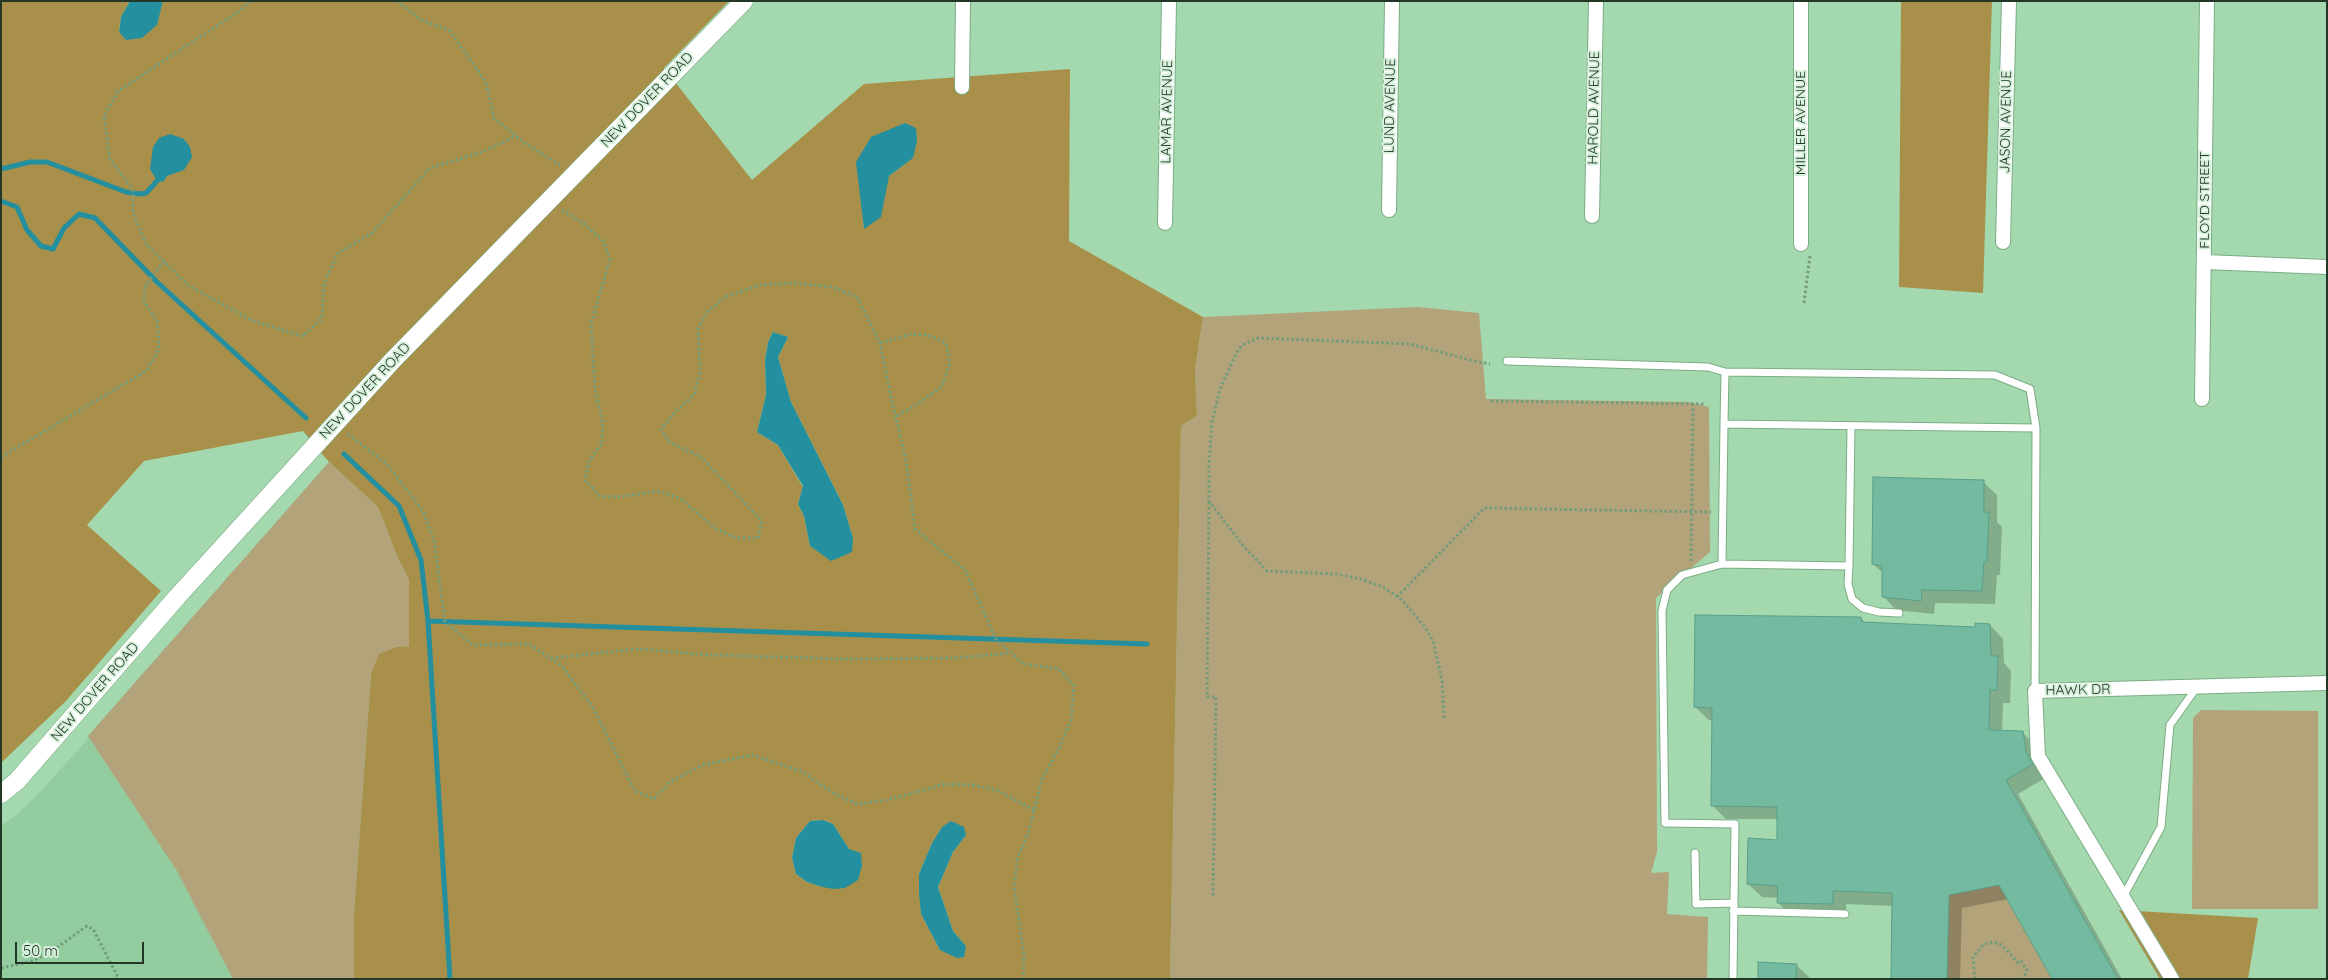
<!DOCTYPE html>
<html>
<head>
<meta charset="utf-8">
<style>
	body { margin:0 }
	#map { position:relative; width:2328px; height:980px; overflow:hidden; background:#a4d8ae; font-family:Quicksand,sans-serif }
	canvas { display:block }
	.frame { position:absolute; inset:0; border:2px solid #233727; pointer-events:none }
	.scale { position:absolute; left:15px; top:942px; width:129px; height:22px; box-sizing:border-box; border:2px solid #233727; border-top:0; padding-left:6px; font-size:15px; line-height:18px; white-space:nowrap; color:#233727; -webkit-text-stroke:4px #d7f1dc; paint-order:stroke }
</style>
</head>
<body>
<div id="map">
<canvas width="2328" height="980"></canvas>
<div class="frame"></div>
<div class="scale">50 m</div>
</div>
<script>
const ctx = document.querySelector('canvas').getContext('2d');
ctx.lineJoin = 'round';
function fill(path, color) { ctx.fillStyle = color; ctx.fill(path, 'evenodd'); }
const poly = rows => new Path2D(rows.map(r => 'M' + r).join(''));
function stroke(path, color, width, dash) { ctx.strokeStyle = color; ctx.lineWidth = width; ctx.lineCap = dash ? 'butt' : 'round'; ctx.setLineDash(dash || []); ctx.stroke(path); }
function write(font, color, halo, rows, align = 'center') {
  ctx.font = font + ' Quicksand,sans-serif'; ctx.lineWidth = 4; ctx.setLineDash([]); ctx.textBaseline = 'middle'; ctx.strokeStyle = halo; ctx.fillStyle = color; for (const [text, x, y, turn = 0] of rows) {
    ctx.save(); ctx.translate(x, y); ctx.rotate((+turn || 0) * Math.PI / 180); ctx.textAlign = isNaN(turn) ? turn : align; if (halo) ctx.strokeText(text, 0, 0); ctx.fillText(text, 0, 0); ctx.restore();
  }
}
const built = poly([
	[329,462,371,674,354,913,354,979,1,979,1,826,15,816,39,793,88,739,88,736]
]);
const green = poly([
	[1418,307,1479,313,1486,399,1688,402,1709,407,1710,552,1656,598,1657,852,1651,873,1669,872,1667,914,1708,917,1707,979,1170,979,1181,426,1197,416,1195,369,1203,317],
	[329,462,378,507,397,556,409,580,409,646,397,647,371,674,354,913,354,979,233,979,177,871,88,736],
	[2201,710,2318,711,2318,909,2192,909,2193,718],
	[1999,885,2052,979,1947,979,1949,895]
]);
const forest = poly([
	[1,1,130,1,121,17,119,31,126,40,156,25,163,1,729,1,664,68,752,180,864,84,1070,69,1069,241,1203,317,1195,369,1197,416,1181,426,1170,979,354,979,354,913,371,674,379,654,397,647,409,646,409,580,397,556,378,507,329,462,303,431,144,461,87,525,161,591,65,702,1,763],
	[913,158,889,176,864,228,861,195],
	[773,332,788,337,778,357,791,402,843,505,853,538,810,546,804,516,798,504,803,487,778,445,757,432,766,395,765,360,768,342],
	[823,820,833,824,849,849,822,887,807,882,796,874,792,858,796,838,810,821],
	[942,827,966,835,953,852,938,887,953,931,966,946,940,950,921,914,919,874,932,843],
	[1901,1,1992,1,1983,293,1899,287],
	[2119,910,2258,918,2248,979,2160,979]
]);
const water = poly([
	[130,1,163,1,157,25,142,38,126,40,119,32,121,17],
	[905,123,916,128,917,141,913,158,889,176,881,217,864,229,856,162,871,137],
	[170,134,184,139,190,147,192,157,184,170,167,176,163,182,157,181,150,169,153,147,159,138],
	[773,332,788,337,778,357,791,402,843,505,853,538,852,552,831,561,810,546,804,516,798,504,803,486,778,445,757,432,766,395,765,360,768,342],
	[823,820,833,824,849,849,861,853,862,866,858,880,845,888,834,889,822,887,807,882,796,874,792,858,796,838,810,821],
	[951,821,964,827,966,835,953,852,938,887,953,931,966,946,964,957,957,958,940,950,921,914,919,893,919,874,932,843,942,827]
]);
const shadow = poly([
	[1983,482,1997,495,1997,522,2002,527,2000,575,1997,575,1995,604,1935,603,1934,614,1896,610,1883,596,1883,573,1873,564],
	[1861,618,1866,624,1976,628,1990,625,2003,639,2004,663,2011,671,2010,703,2003,703,2002,732,2023,733,2036,746,2045,778,2018,794,2122,979,2053,979,2008,899,1962,908,1960,979,1892,979,1893,906,1846,904,1846,917,1792,916,1778,903,1779,898,1762,897,1748,884,1779,841,1778,819,1726,819,1712,805,1713,721,1709,720,1695,707],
	[1796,965,1810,978,1759,979]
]);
const stream = poly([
	[1,169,30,162,47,162,126,192,139,194,146,193,157,181],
	[1,201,17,207,27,230,41,246,53,249,64,228,79,214,95,218,157,282,306,418],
	[344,454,399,506,421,560,428,621,450,979],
	[428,621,1147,644]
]);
const building = poly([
	[1873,477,1984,480,1984,512,1989,512,1987,562,1984,562,1982,591,1922,590,1921,601,1882,597,1882,566,1872,564,1873,477],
	[1695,615,1861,617,1862,622,1975,627,1975,623,1990,624,1991,656,1998,656,1997,690,1990,690,1989,730,2023,731,2026,752,2033,764,2006,780,2118,979,2052,979,1999,885,1949,895,1947,979,1891,979,1892,893,1833,891,1833,904,1777,903,1778,886,1747,884,1748,838,1777,840,1777,807,1711,806,1712,708,1694,707,1695,615],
	[1758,962,1797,964,1796,979,1758,979,1758,962]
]);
const path = poly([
	[250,1,241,10,118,91,104,116,110,159,133,190,133,213,146,244,189,286,253,321,303,336,322,318,324,284,337,254,372,233,430,168,482,152,516,136],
	[397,1,421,20,449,30,486,82,494,118,526,144,560,165],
	[562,210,583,223,603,241,610,259,591,324,595,389,603,424,602,443,589,461,585,480,600,496,618,497,660,491,681,499,715,528,736,538,758,538,762,521,701,457,669,442,661,429,675,412,694,395,700,373,698,329,706,313,725,297,759,285,797,283,832,287,857,297,880,343,892,402,906,460,915,529,965,570,996,639,1023,664,1059,669,1074,686,1071,720,1059,748,1042,779,1028,834,1018,856,1014,886,1024,956,1023,979],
	[1804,303,1810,256],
	[880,343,911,334,928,335,946,343,950,363,942,386,922,401,896,417],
	[1491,401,1705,404],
	[348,434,387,464,423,511,434,540,445,622,473,645,529,644,562,666,593,708,635,791,654,799,670,782,702,765,752,755,801,771,833,793,857,804,887,800,945,784,973,785,999,791,1035,811],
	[1,457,146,371,159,349,157,321,144,302,144,293,146,285,164,261],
	[1209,502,1207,697,1216,697,1213,897],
	[1691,561,1693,404],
	[1397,597,1484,508,1711,512],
	[551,658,637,649,709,655,847,659,954,658,1011,653],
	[1444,718,1442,680,1433,641,1425,627,1401,599,1383,587,1360,579,1337,574,1267,571,1245,548,1209,501,1209,464,1212,422,1220,389,1236,354,1242,345,1258,338,1410,344,1474,361,1490,364],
	[1,968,32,961,48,954,87,926,93,929,119,979],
	[1975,979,1973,957,1984,944,1993,942,2002,945,2018,963,2021,961,2027,970,2023,979]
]);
const service = poly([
	[1507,361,1708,367,1725,372,1995,375,2030,389,2036,428],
	[1724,424,1725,372],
	[1722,564,1849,566,1851,426],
	[1849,566,1848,584,1852,599,1863,608,1879,612,1899,613],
	[1695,853,1696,904,1734,903],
	[2123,897,2161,827,2170,725,2197,687],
	[1733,911,1845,914],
	[1733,979,1735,824,1665,823,1662,611,1667,590,1682,575,1722,564,1724,424,2036,428,2035,691]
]);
const minor = poly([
	[962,87,963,1],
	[1389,210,1392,1],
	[1592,216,1596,1],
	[1165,223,1169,1],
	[2003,242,2009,1],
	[1801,244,1801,1],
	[2205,262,2327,267],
	[2202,399,2207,1],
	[2172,979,2038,756,2035,691,2327,683]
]);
const tertiary = poly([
	[1,794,17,781,177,597,393,360,744,1]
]);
const streetNames = [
	["NEW DOVER ROAD",647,100,-46],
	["LUND AVENUE",1390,106,-89],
	["HAROLD AVENUE",1594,108,-89],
	["LAMAR AVENUE",1167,112,-89],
	["JASON AVENUE",2006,122,-89],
	["MILLER AVENUE",1801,123,-90],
	["FLOYD STREET",2205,200,-90],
	["NEW DOVER ROAD",365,391,-47],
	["HAWK DR",2078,690,-1],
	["NEW DOVER ROAD",95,692,-49]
];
fill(built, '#93cd9f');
fill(green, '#b2a37b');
fill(forest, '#a9904a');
fill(water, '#238f9f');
fill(shadow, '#0003');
stroke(stream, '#238f9f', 5);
fill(building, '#74baa1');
stroke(building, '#599f87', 1);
stroke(service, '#7bad85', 9);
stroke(minor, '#7bad85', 16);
stroke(tertiary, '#7bad85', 19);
stroke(path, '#749c7b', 3, [2.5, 2.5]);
stroke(service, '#fff', 7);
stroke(minor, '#fff', 14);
stroke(tertiary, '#fff', 18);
write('14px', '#233727', '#d7f1dc', streetNames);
</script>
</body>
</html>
